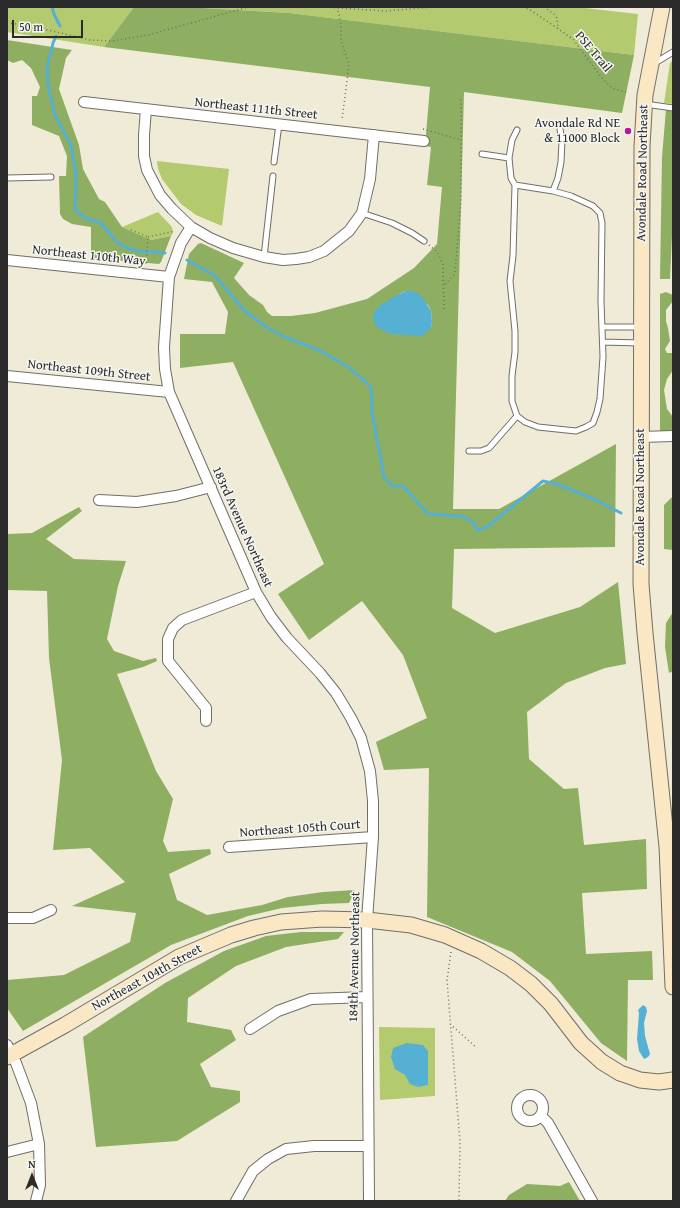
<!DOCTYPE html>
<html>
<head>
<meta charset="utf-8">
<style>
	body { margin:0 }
	#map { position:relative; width:680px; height:1208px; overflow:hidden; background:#f0ebd7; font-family:"Gentium Book Plus",serif }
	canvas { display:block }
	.frame { position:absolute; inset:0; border:8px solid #2b2b2b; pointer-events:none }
	.north { position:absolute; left:12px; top:1156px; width:40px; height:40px; -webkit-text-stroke:3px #f6f6f2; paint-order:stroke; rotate:0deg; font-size:11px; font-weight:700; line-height:16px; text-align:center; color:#2b2b2b }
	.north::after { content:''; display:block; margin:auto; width:14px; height:18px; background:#2b2b2b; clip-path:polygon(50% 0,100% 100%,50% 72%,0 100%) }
	.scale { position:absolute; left:12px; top:20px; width:71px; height:18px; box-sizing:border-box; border:2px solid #2b2b2b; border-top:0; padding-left:5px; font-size:12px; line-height:14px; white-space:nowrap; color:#2b2b2b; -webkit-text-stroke:3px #f6f6f2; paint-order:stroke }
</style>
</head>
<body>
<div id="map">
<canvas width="680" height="1208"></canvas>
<div class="frame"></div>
<div class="north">N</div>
<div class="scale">50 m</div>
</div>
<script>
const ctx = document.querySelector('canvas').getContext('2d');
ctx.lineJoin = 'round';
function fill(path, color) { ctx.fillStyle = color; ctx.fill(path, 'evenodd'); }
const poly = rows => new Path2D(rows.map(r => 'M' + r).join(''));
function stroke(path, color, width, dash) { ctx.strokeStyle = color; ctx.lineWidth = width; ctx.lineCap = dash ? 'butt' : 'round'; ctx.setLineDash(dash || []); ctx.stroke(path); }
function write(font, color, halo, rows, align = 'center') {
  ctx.font = font + ' "Gentium Book Plus",serif'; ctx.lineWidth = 3; ctx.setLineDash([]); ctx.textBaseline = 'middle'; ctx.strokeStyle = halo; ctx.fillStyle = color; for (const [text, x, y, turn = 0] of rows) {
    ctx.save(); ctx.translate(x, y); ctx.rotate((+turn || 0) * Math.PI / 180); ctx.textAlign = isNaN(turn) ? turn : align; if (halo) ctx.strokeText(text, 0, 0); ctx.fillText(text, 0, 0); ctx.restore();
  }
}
const green = poly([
	[7,7,134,7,104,47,7,32],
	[185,7,576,7,638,14,634,55,289,13],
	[673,60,673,104,664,103,670,63],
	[157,161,229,169,222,226,196,215,181,204,162,179,158,169],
	[158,212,172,227,173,233,171,236,151,240,122,227],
	[379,1027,435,1028,435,1096,380,1100]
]);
const forest = poly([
	[134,7,185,7,289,13,634,55,622,113,464,92,453,509,499,509,616,444,615,547,454,549,452,608,495,633,580,607,618,582,626,664,605,668,566,683,527,712,529,759,564,789,578,788,584,845,646,839,647,889,582,893,586,954,652,951,653,980,628,980,627,1061,601,1043,550,981,512,952,427,917,429,768,384,770,376,742,427,718,403,655,362,601,309,640,278,594,324,564,233,362,180,368,180,334,225,334,228,312,212,282,184,279,189,254,198,244,201,243,244,263,234,278,249,295,263,305,267,312,272,316,291,316,315,313,367,299,414,268,437,244,442,187,427,185,431,147,425,146,430,87,104,47],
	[406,291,411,291,428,305,431,311,432,322,431,328,399,294],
	[7,40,72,50,66,58,59,89,79,145,83,169,99,199,105,202,122,227,151,240,171,236,161,262,159,264,91,258,91,227,72,224,63,219,60,214,59,176,66,176,67,156,59,136,32,125,32,96,37,96,40,87,31,68,22,60,13,63,7,60],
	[666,109,673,110,673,234,672,235,670,279,660,279,662,157],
	[666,292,673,295,673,301,666,310,666,321,668,328,670,341,665,349,667,353,673,353,673,370,667,379,664,390,667,409,673,417,673,433,660,433,660,294],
	[673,496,673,550,664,549,664,505],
	[79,507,82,511,46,539,74,559,126,561,118,586,107,639,114,651,143,661,156,658,157,661,143,667,117,674,156,771,173,799,163,841,168,852,210,849,211,854,169,874,177,900,207,915,262,905,288,897,323,892,355,890,349,903,322,904,282,908,248,916,171,945,23,1031,7,1008,7,980,64,975,130,942,136,913,72,906,125,882,90,848,53,850,62,760,49,658,47,591,7,590,7,534,32,533],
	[673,612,673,671,669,673,665,647,666,623],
	[301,932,344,932,338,939,286,947,236,966,188,998,187,1022,231,1030,236,1040,200,1064,211,1087,240,1091,240,1102,177,1141,96,1147,83,1037,165,983,224,951,266,936],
	[569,1182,580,1201,505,1201,509,1195,527,1184,560,1186]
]);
const water = poly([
	[406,291,411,291,417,293,423,298,431,311,432,322,431,328,422,336,391,334,382,330,376,326,373,319,374,313,378,307,393,297],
	[643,1005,646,1007,647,1011,644,1023,645,1036,650,1054,648,1057,644,1059,639,1051,637,1039,639,1013,638,1010],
	[407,1043,423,1045,428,1051,428,1085,418,1087,410,1084,405,1075,395,1069,391,1057,393,1048]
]);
const stream = poly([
	[52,7,54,14,60,26],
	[56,36,53,43,47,68,48,85,55,115,71,145,76,173,75,210,87,219,100,222,117,242,123,246,136,251,165,253],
	[187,260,214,275,245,311,266,327,285,337,319,350,350,368,371,387,372,411,384,477,392,486,403,486,428,514,461,516,473,522,477,530,487,527,543,481,557,484,596,500,621,513]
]);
const path = poly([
	[322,7,386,11,434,7],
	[337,7,341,23,341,40,349,65,342,120],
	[523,7,529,9,573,39,601,77,612,88,629,93],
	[544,7,554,14,557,18,558,29],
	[7,23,27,25,90,40,113,41,148,35,249,7],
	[423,129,461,140],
	[131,230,148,237,146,264],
	[148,237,175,231],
	[429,245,437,252,443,264,444,310],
	[445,284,455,274,461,200,461,98],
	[451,952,447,980,460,1142,459,1201],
	[450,1024,477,1048]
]);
const lane = poly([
	[655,63,673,52],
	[645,104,673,108],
	[482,154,509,158],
	[274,162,279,124],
	[7,178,51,177],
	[515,185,553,191,571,196,593,206,600,213,602,223,601,301,603,357,600,399,597,412,593,423,586,427,576,431,538,427,525,422,517,416,512,401,512,376,515,352,515,331,510,281,513,256,515,185,511,178,509,158,512,140,517,130],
	[553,191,558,178,561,162,562,141,560,129],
	[362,213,392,223,412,233,424,241],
	[264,257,273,176],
	[603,327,640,327],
	[603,342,640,343],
	[469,451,481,451,489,448,517,416]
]);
const street = poly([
	[84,102,424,141],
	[146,109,144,135,144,156,147,170,160,195,172,209,191,227,181,243,169,277,164,347,165,369,169,392,256,592,271,617,287,638,320,673,336,693,351,718,361,738,370,771,373,801,373,837,367,920,369,1201],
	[191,227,210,238,233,248,264,257,283,260,296,259,309,257,324,251,349,231,362,213,370,179,374,135],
	[7,260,169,277],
	[7,376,169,392],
	[641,437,673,436],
	[99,500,137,502,176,496,211,487],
	[206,721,206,708,168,661,168,639,173,628,182,620,256,592],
	[229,847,373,837],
	[7,918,33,918,51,910],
	[250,1029,278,1011,311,999,367,997],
	[7,1045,16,1063,31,1103,39,1144,40,1185,36,1201],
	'517 1108a13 13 0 1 1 26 0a13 13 0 1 1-26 0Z',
	[541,1116,548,1123,592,1201],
	[7,1152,39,1144],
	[236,1201,253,1171,268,1159,286,1149,314,1146,368,1146]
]);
const secondary = poly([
	[662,7,645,95,642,146,641,584,645,633,667,847,673,987],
	[7,1057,65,1025,179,957,231,935,254,928,281,922,322,919,367,920,411,925,445,935,481,951,510,968,531,984,551,1004,581,1043,602,1062,620,1073,640,1080,659,1082,673,1080]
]);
const markers = [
	[628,131,4,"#b5179e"]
];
const streetNames = [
	["PSE Trail",593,52,50],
	["Northeast 111th Street",256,109,6],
	["Avondale Road Northeast",643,173,-89],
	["Northeast 110th Way",89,256,6],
	["Northeast 109th Street",89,371,6],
	["Avondale Road Northeast",641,497,-90],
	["183rd Avenue Northeast",242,527,66],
	["Northeast 105th Court",300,829,-4],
	["184th Avenue Northeast",355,957,-89],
	["Northeast 104th Street",147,978,-29]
];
const poiNames = [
	["Avondale Rd NE",620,124],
	["& 11000 Block",620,139]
];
fill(green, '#b3ca6e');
fill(forest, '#8eae61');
fill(water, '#55b0d3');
stroke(stream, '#55b0d3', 3);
stroke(lane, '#706e67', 7);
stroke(street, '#706e67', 12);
stroke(secondary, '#706e67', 17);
stroke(path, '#706e67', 1.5, [1, 3]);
stroke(lane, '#fff', 5);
stroke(street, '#fff', 10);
stroke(secondary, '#fae7c3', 15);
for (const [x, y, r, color] of markers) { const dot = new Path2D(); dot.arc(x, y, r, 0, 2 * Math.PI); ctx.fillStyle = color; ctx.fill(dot); stroke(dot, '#f6f6f2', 1.5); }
write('13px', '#2b2b2b', '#f6f6f2', streetNames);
write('13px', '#2b2b2b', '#f6f6f2', poiNames, 'right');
</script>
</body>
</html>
